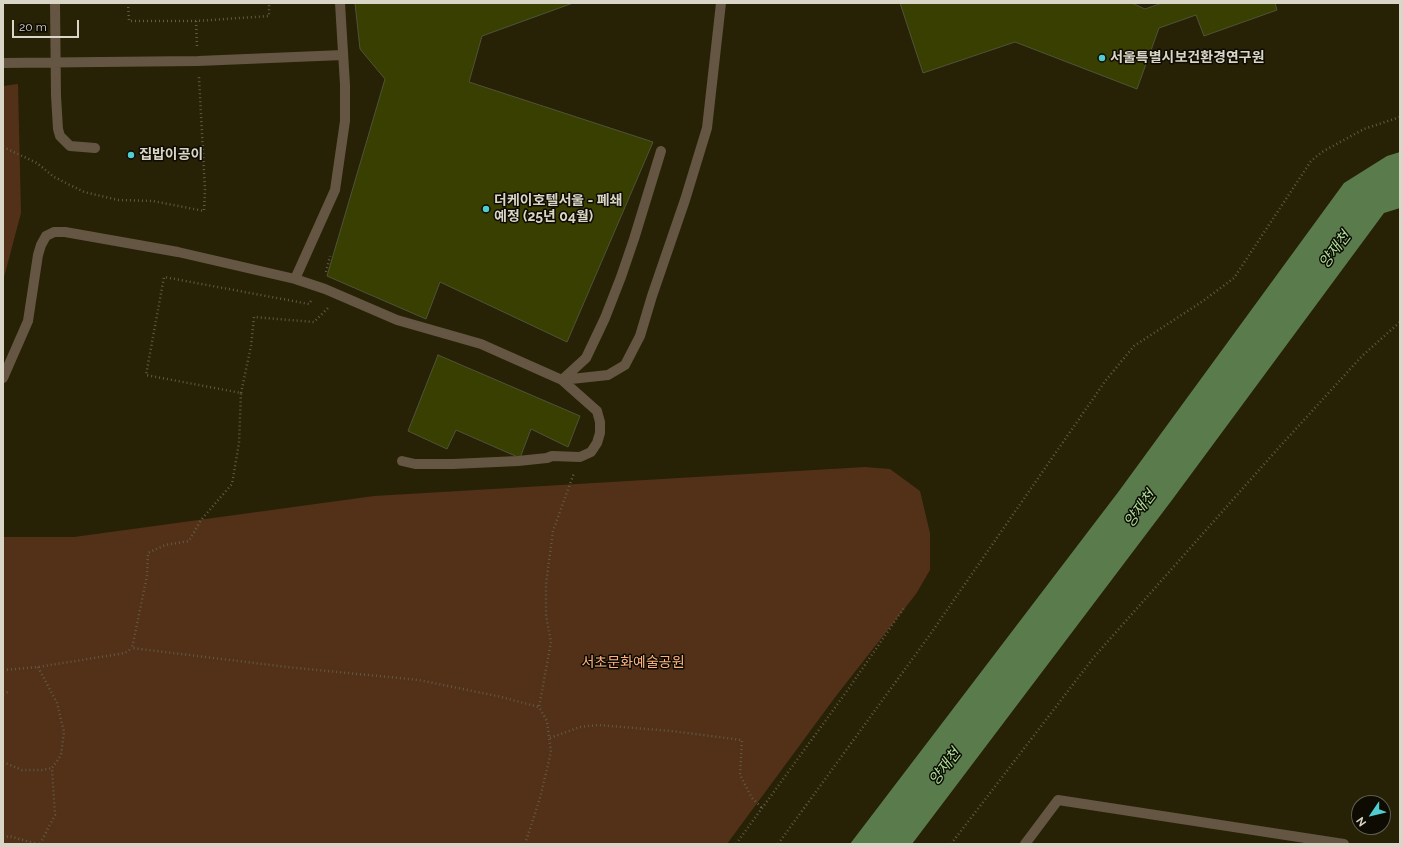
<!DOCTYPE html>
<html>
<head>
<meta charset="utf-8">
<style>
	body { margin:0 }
	#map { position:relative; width:1403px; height:847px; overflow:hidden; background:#272106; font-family:Raleway,sans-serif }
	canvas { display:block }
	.frame { position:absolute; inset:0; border:4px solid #dad6c7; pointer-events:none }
	.north { position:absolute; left:1351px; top:795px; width:40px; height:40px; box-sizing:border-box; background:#0d0b02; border:1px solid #5f5c51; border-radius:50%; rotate:235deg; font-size:11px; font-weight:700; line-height:16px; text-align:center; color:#dad6c7 }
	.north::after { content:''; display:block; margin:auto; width:14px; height:18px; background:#51ccd1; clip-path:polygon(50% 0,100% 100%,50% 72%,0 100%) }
	.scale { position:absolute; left:12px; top:20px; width:67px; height:18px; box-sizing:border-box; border:2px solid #dad6c7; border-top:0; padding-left:5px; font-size:12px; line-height:14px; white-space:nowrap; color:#dad6c7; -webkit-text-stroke:3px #0d0b02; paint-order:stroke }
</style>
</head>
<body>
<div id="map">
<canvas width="1403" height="847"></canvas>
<div class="frame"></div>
<div class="north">N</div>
<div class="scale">20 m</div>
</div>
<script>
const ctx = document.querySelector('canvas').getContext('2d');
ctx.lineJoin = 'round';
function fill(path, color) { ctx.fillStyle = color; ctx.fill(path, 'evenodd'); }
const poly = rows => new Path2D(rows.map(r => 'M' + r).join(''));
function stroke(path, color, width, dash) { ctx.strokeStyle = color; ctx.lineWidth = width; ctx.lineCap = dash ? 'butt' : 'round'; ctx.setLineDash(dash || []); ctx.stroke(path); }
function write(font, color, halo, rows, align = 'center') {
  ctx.font = font + ' Raleway,"Noto Sans KR",sans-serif'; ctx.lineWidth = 3; ctx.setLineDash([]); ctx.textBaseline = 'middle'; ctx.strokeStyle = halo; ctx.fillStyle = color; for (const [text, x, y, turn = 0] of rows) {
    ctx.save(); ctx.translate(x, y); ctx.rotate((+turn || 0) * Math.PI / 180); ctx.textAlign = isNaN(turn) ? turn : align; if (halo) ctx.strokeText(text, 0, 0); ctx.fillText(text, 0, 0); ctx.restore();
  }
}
const green = poly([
	[18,84,21,213,3,281,3,86],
	[865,467,890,469,920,491,930,533,930,570,916,594,836,696,727,844,3,844,3,537,74,537,374,496]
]);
const water = poly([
	[1400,152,1400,208,1384,213,1172,500,912,844,850,844,1119,491,1344,183,1387,156]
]);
const building = poly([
	[355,3,573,3,482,36,469,82,653,142,567,342,440,282,426,319,327,276,385,79,360,49,355,3],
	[900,3,1132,3,1145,9,1162,3,1275,3,1277,10,1204,36,1196,15,1159,28,1137,89,1015,42,923,73,900,3],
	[438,355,580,416,568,447,531,429,520,458,456,430,447,449,408,431,438,355]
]);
const path = poly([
	[128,3,129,21,196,21,269,16,269,3],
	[196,21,197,46],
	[3,147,37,163,54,177,84,192,118,200,153,201,204,211,205,190,199,77],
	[326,272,330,256],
	[311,301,309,304,164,277,146,375,241,393,239,443,232,484,201,520,189,541,165,545,148,553,147,576,132,648,287,667,419,680,497,696,539,707],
	[241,393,251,346,254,317,314,322,328,308],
	[38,667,57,703,64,732,61,755,52,768,55,815,40,844],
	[3,670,38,667,125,653,132,648],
	[3,694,10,691],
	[550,738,580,727,598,725,671,731,742,740,740,775,752,798,762,808],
	[3,762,22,770,43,770,52,768],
	[3,838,9,836,37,844],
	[525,844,540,798,551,752,547,721,539,707,551,642,546,615,546,584,553,531,574,473],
	[736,844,847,691,904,608],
	[778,844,929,636,1106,380,1134,346,1203,301,1234,278,1311,161,1322,152,1364,129,1400,117],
	[951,844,1094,657,1274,453,1362,356,1400,322]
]);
const lane = poly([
	[55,3,56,96,58,129,60,136,70,146,95,148],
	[3,63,198,61,343,55],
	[295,279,335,190,345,121,345,85,340,3],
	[3,378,28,321,38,255,41,245,46,236,54,232,65,232,178,252,295,279,325,289,397,320,481,344,562,380,597,411,600,422,600,433,597,443,591,452,580,457,552,456,547,458,518,461,453,464,415,464,402,461],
	[562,380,608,375,625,365,640,336,652,296,685,200,707,128,721,3],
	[562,380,586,358,605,318,621,277,634,239,661,151]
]);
const street = poly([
	[1025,844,1058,800,1344,844]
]);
const markers = [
	[1102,58,4,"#51ccd1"],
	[131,155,4,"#51ccd1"],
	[486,209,4,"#51ccd1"]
];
const poiNames = [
	["서울특별시보건환경연구원",1110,58],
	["집밥이공이",139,155],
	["더케이호텔서울 - 폐쇄",494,201],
	["예정 (25년 04월)",494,217]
];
const parkNames = [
	["서초문화예술공원",633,663]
];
const waterNames = [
	["양재천",1335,250,-53],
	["양재천",1140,509,-53],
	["양재천",945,767,-53]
];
fill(green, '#523118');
fill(water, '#5a7c4d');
fill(building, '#383f01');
stroke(building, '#4f5439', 1);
stroke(path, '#615c45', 2.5, [1, 3]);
stroke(lane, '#645642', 10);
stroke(street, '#645642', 10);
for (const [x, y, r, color] of markers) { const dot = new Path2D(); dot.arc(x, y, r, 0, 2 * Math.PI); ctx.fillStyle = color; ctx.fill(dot); stroke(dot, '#0d0b02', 1.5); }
write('bold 14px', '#dad6c7', '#0d0b02', poiNames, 'left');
write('14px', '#ffb480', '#0d0b02', parkNames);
write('italic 15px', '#a9dd96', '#0d0b02', waterNames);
</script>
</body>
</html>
